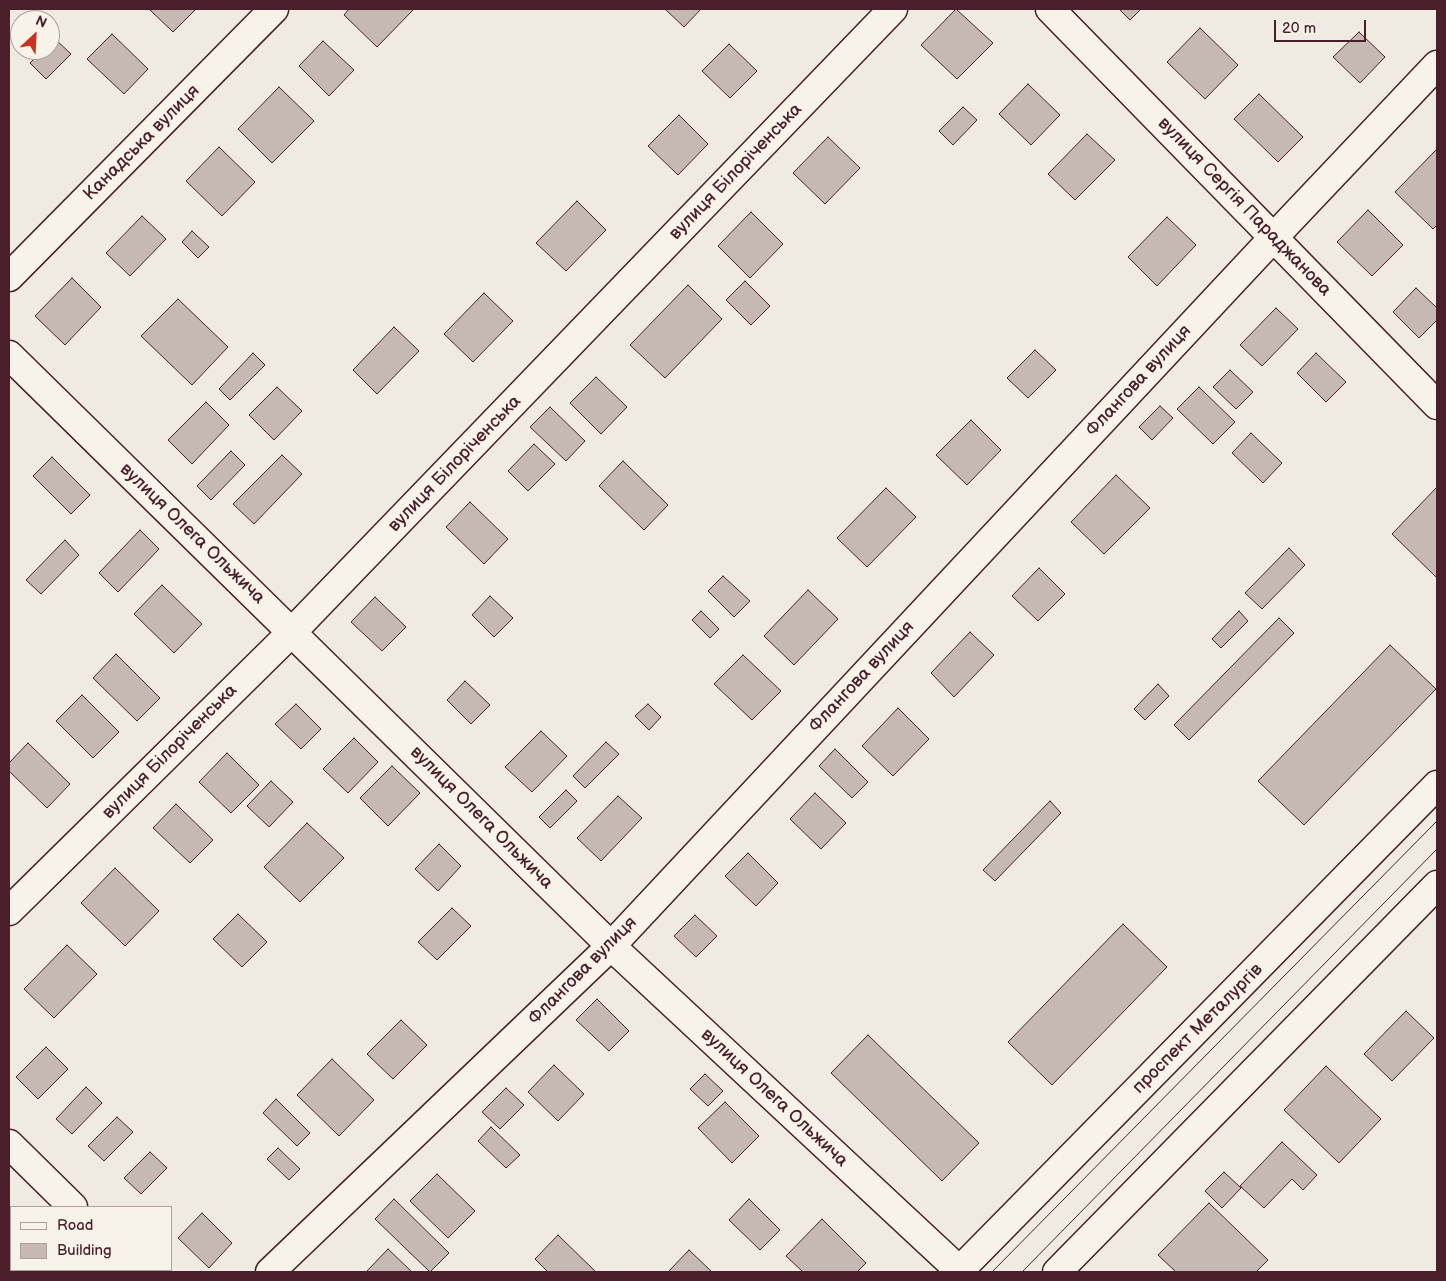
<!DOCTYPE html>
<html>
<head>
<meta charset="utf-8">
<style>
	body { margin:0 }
	#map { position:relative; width:1446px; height:1281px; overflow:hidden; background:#f0ebe0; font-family:"Balsamiq Sans",sans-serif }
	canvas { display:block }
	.frame { position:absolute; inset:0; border:10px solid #4a1f2b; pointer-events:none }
	.legend { position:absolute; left:10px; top:1206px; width:162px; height:65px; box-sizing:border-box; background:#f7f3e8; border:1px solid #b29e9c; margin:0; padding:6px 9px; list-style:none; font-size:15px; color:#4a1f2b }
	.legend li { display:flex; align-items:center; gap:10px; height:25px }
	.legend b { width:25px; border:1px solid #b29e9c }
	.north { position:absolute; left:10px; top:10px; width:50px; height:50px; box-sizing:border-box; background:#f7f3e8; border:1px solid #b29e9c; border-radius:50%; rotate:25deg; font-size:14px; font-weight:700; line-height:20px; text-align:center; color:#4a1f2b }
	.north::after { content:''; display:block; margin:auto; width:18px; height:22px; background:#c8321e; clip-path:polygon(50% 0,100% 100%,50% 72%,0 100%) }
	.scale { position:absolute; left:1274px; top:20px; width:92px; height:22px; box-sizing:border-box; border:2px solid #4a1f2b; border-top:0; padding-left:6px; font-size:15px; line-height:18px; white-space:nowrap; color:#4a1f2b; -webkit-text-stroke:4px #f7f3e8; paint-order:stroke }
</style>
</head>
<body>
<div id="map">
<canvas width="1446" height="1281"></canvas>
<div class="frame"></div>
<ul class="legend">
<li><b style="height:6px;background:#f7f3e8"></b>Road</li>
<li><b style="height:14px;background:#c6b8b3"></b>Building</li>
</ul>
<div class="north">N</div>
<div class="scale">20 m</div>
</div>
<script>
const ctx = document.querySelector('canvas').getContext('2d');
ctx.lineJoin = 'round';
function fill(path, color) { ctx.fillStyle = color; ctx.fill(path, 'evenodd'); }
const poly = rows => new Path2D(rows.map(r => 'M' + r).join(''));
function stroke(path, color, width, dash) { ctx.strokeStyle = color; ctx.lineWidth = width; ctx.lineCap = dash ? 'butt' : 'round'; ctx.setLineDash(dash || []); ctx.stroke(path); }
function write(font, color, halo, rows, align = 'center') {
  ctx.font = font + ' "Balsamiq Sans",sans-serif'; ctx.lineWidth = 4; ctx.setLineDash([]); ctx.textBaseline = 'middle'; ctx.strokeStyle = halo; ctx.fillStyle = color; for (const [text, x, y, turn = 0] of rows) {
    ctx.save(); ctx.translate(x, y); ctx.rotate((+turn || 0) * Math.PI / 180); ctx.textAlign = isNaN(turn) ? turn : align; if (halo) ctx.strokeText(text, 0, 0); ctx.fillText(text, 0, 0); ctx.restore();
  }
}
const building = poly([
	[149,9,196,9,173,32,149,9],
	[349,9,414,9,377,47,344,15,349,9],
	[665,9,701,9,684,27,665,9],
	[956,9,993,43,957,79,921,45,956,9],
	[1119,9,1141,9,1130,20,1119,9],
	[1200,28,1238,65,1205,99,1167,62,1200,28],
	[1359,32,1385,57,1360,83,1333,57,1359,32],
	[112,34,148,69,124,94,87,59,112,34],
	[54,38,71,54,46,79,30,63,43,50,50,50,50,42,54,38],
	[323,41,354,70,329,96,299,66,323,41],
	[729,44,757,71,730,98,702,71,729,44],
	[1028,84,1060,115,1031,145,999,114,1028,84],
	[279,87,314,121,272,163,238,129,279,87],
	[1259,94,1303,137,1278,162,1234,119,1259,94],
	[963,107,977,120,953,145,939,131,963,107],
	[679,115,708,144,678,175,648,146,679,115],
	[1087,134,1115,160,1075,200,1048,174,1087,134],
	[828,137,860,168,825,204,793,173,828,137],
	[219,147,255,182,222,216,186,181,219,147],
	[1437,149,1437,225,1433,229,1395,192,1437,149],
	[577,201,606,230,566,271,536,243,577,201],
	[1368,210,1403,245,1372,276,1337,242,1368,210],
	[751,212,783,244,750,278,718,246,751,212],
	[142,216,166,239,130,276,106,253,142,216],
	[1167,217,1196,245,1157,286,1128,257,1167,217],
	[192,231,209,247,198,258,182,242,192,231],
	[72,278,101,307,65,345,35,316,72,278],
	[745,281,770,306,751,325,726,300,745,281],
	[688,285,722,319,665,378,630,345,688,285],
	[1416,288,1437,308,1437,320,1419,338,1393,312,1416,288],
	[484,293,513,321,473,362,444,334,484,293],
	[178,299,228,347,192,385,141,336,178,299],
	[1276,308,1298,329,1262,366,1240,345,1276,308],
	[394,327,419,351,377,394,353,370,394,327],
	[1035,350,1056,370,1028,398,1007,378,1035,350],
	[253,353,265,365,230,400,219,389,253,353],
	[1316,353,1346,382,1326,402,1297,373,1316,353],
	[1230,370,1253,392,1236,409,1213,387,1230,370],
	[596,377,627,407,601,434,570,403,596,377],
	[277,387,302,411,274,440,249,415,277,387],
	[1199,387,1235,422,1213,444,1177,409,1199,387],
	[206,402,229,425,192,464,168,440,206,402],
	[1160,406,1173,418,1152,440,1139,427,1160,406],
	[550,407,585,441,566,461,530,427,550,407],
	[971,420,1001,450,967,485,936,455,971,420],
	[1251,433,1282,463,1263,483,1232,453,1251,433],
	[534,444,555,464,528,491,508,471,534,444],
	[231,451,245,465,211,500,197,486,231,451],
	[282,455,302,474,254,524,233,504,282,455],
	[52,457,90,495,71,514,33,476,52,457],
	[623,461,668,505,644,530,599,486,623,461],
	[1116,475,1150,508,1104,554,1071,522,1116,475],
	[1437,487,1437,578,1392,534,1437,487],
	[886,488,916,517,867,567,837,538,886,488],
	[470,502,508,539,484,564,446,527,470,502],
	[140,530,159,549,118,592,99,573,140,530],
	[65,540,79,555,41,594,26,580,65,540],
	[1289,548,1305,565,1262,609,1245,593,1289,548],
	[1039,568,1065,594,1038,621,1012,596,1039,568],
	[723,576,750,601,734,617,708,591,723,576],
	[162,585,202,624,174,653,134,614,162,585],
	[808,590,838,619,794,665,764,636,808,590],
	[490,596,513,618,494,637,472,615,490,596],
	[375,597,406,627,382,651,351,622,375,597],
	[701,611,719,629,710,638,692,620,701,611],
	[1239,611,1248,621,1221,648,1212,639,1239,611],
	[1279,618,1294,633,1189,740,1174,725,1279,618],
	[970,632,994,655,954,697,931,673,970,632],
	[1390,645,1436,689,1304,825,1258,781,1390,645],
	[116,654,160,698,137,721,93,678,116,654],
	[743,655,781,691,752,720,714,684,743,655],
	[465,681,490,705,471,724,447,700,465,681],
	[1158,684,1169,696,1145,720,1134,709,1158,684],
	[82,695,119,732,93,758,56,721,82,695],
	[296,704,321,729,301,749,275,724,296,704],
	[648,704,661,717,649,730,635,716,648,704],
	[898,708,929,739,893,776,862,746,898,708],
	[541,731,567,756,532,792,505,767,541,731],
	[354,738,378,762,348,793,323,769,354,738],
	[606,742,619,754,585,788,573,776,606,742],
	[28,743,70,784,47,808,9,771,9,763,28,743],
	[835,749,868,782,852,798,819,766,835,749],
	[227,753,259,785,231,813,199,782,227,753],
	[392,766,420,793,388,826,360,798,392,766],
	[271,781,293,802,269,827,247,806,271,781],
	[566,790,577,801,550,828,539,817,566,790],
	[815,793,846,823,821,849,790,819,815,793],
	[618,796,642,818,601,861,577,838,618,796],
	[1050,801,1061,813,995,881,983,870,1050,801],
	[176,804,213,840,190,863,153,828,176,804],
	[307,823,344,858,300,902,264,867,307,823],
	[439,844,461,866,438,891,415,869,439,844],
	[748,853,778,883,756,906,725,876,748,853],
	[115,868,159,911,125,946,81,903,115,868],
	[452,908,471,926,437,960,418,942,452,908],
	[238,914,267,942,242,967,213,939,238,914],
	[695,915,717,936,696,957,674,936,695,915],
	[1123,924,1167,967,1052,1085,1008,1042,1123,924],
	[67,945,97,974,54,1018,24,989,67,945],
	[597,999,629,1031,609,1051,576,1020,597,999],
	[1406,1011,1434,1038,1392,1081,1364,1054,1406,1011],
	[401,1020,427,1045,393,1079,367,1054,401,1020],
	[868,1035,979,1143,942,1181,831,1073,868,1035],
	[46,1047,68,1069,38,1099,16,1077,46,1047],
	[332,1059,374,1100,339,1136,297,1095,332,1059],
	[554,1065,584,1094,558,1121,528,1092,554,1065],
	[1326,1066,1381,1119,1339,1163,1284,1110,1326,1066],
	[705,1074,723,1091,708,1106,690,1089,705,1074],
	[86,1087,102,1103,72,1134,56,1119,86,1087],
	[506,1088,524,1105,500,1129,482,1112,506,1088],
	[276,1099,310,1133,297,1146,263,1113,276,1099],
	[725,1102,759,1136,732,1163,698,1128,725,1102],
	[117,1117,133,1132,104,1161,88,1146,117,1117],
	[491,1127,520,1155,506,1168,478,1141,491,1127],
	[1282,1142,1317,1175,1303,1190,1292,1179,1264,1208,1240,1186,1282,1142],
	[278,1148,300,1169,289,1180,267,1159,278,1148],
	[150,1152,167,1168,141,1194,124,1178,150,1152],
	[1224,1172,1241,1188,1222,1208,1205,1191,1224,1172],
	[437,1174,475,1211,448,1238,410,1201,437,1174],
	[394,1199,449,1253,430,1272,375,1219,394,1199],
	[749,1199,780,1230,760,1250,729,1220,749,1199],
	[1209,1203,1268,1260,1256,1272,1176,1272,1158,1255,1209,1203],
	[202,1213,232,1243,209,1268,178,1238,202,1213],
	[822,1219,866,1263,857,1272,803,1272,786,1256,822,1219],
	[558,1235,596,1272,548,1272,535,1259,558,1235],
	[388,1249,412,1272,366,1272,388,1249],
	[689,1250,712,1272,668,1272,689,1250]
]);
const minor = poly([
	[1050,9,1437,405],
	[9,277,274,9],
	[9,355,611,946,961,1272],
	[9,911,292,632,893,9],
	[9,1144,73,1207],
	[138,1270,140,1272],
	[270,1272,611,946,1274,237,1437,65]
]);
const major = poly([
	[958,1272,1437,785],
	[1057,1272,1437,885]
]);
const tram = poly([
	[992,1272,1437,821],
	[1022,1272,1437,849]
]);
const streetNames = [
	["Канадська вулиця",142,143,-45],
	["вулиця Білоріченська",736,172,-46],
	["вулиця Сергія Параджанова",1244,207,46],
	["Флангова вулиця",1139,381,-47],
	["вулиця Білоріченська",455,464,-46],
	["вулиця Олега Ольжича",192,534,44],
	["Флангова вулиця",862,677,-47],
	["вулиця Білоріченська",170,752,-45],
	["вулиця Олега Ольжича",481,818,45],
	["Флангова вулиця",583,971,-45],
	["проспект Металургів",1198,1029,-45],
	["вулиця Олега Ольжича",774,1098,43]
];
fill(building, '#c6b8b3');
stroke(building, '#4a1f2b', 1);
stroke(minor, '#4a1f2b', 31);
stroke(major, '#4a1f2b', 31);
stroke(minor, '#f7f3e8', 28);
stroke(major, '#f7f3e8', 28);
stroke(tram, '#4a1f2b', 1);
write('18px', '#4a1f2b', '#f7f3e8', streetNames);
</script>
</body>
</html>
